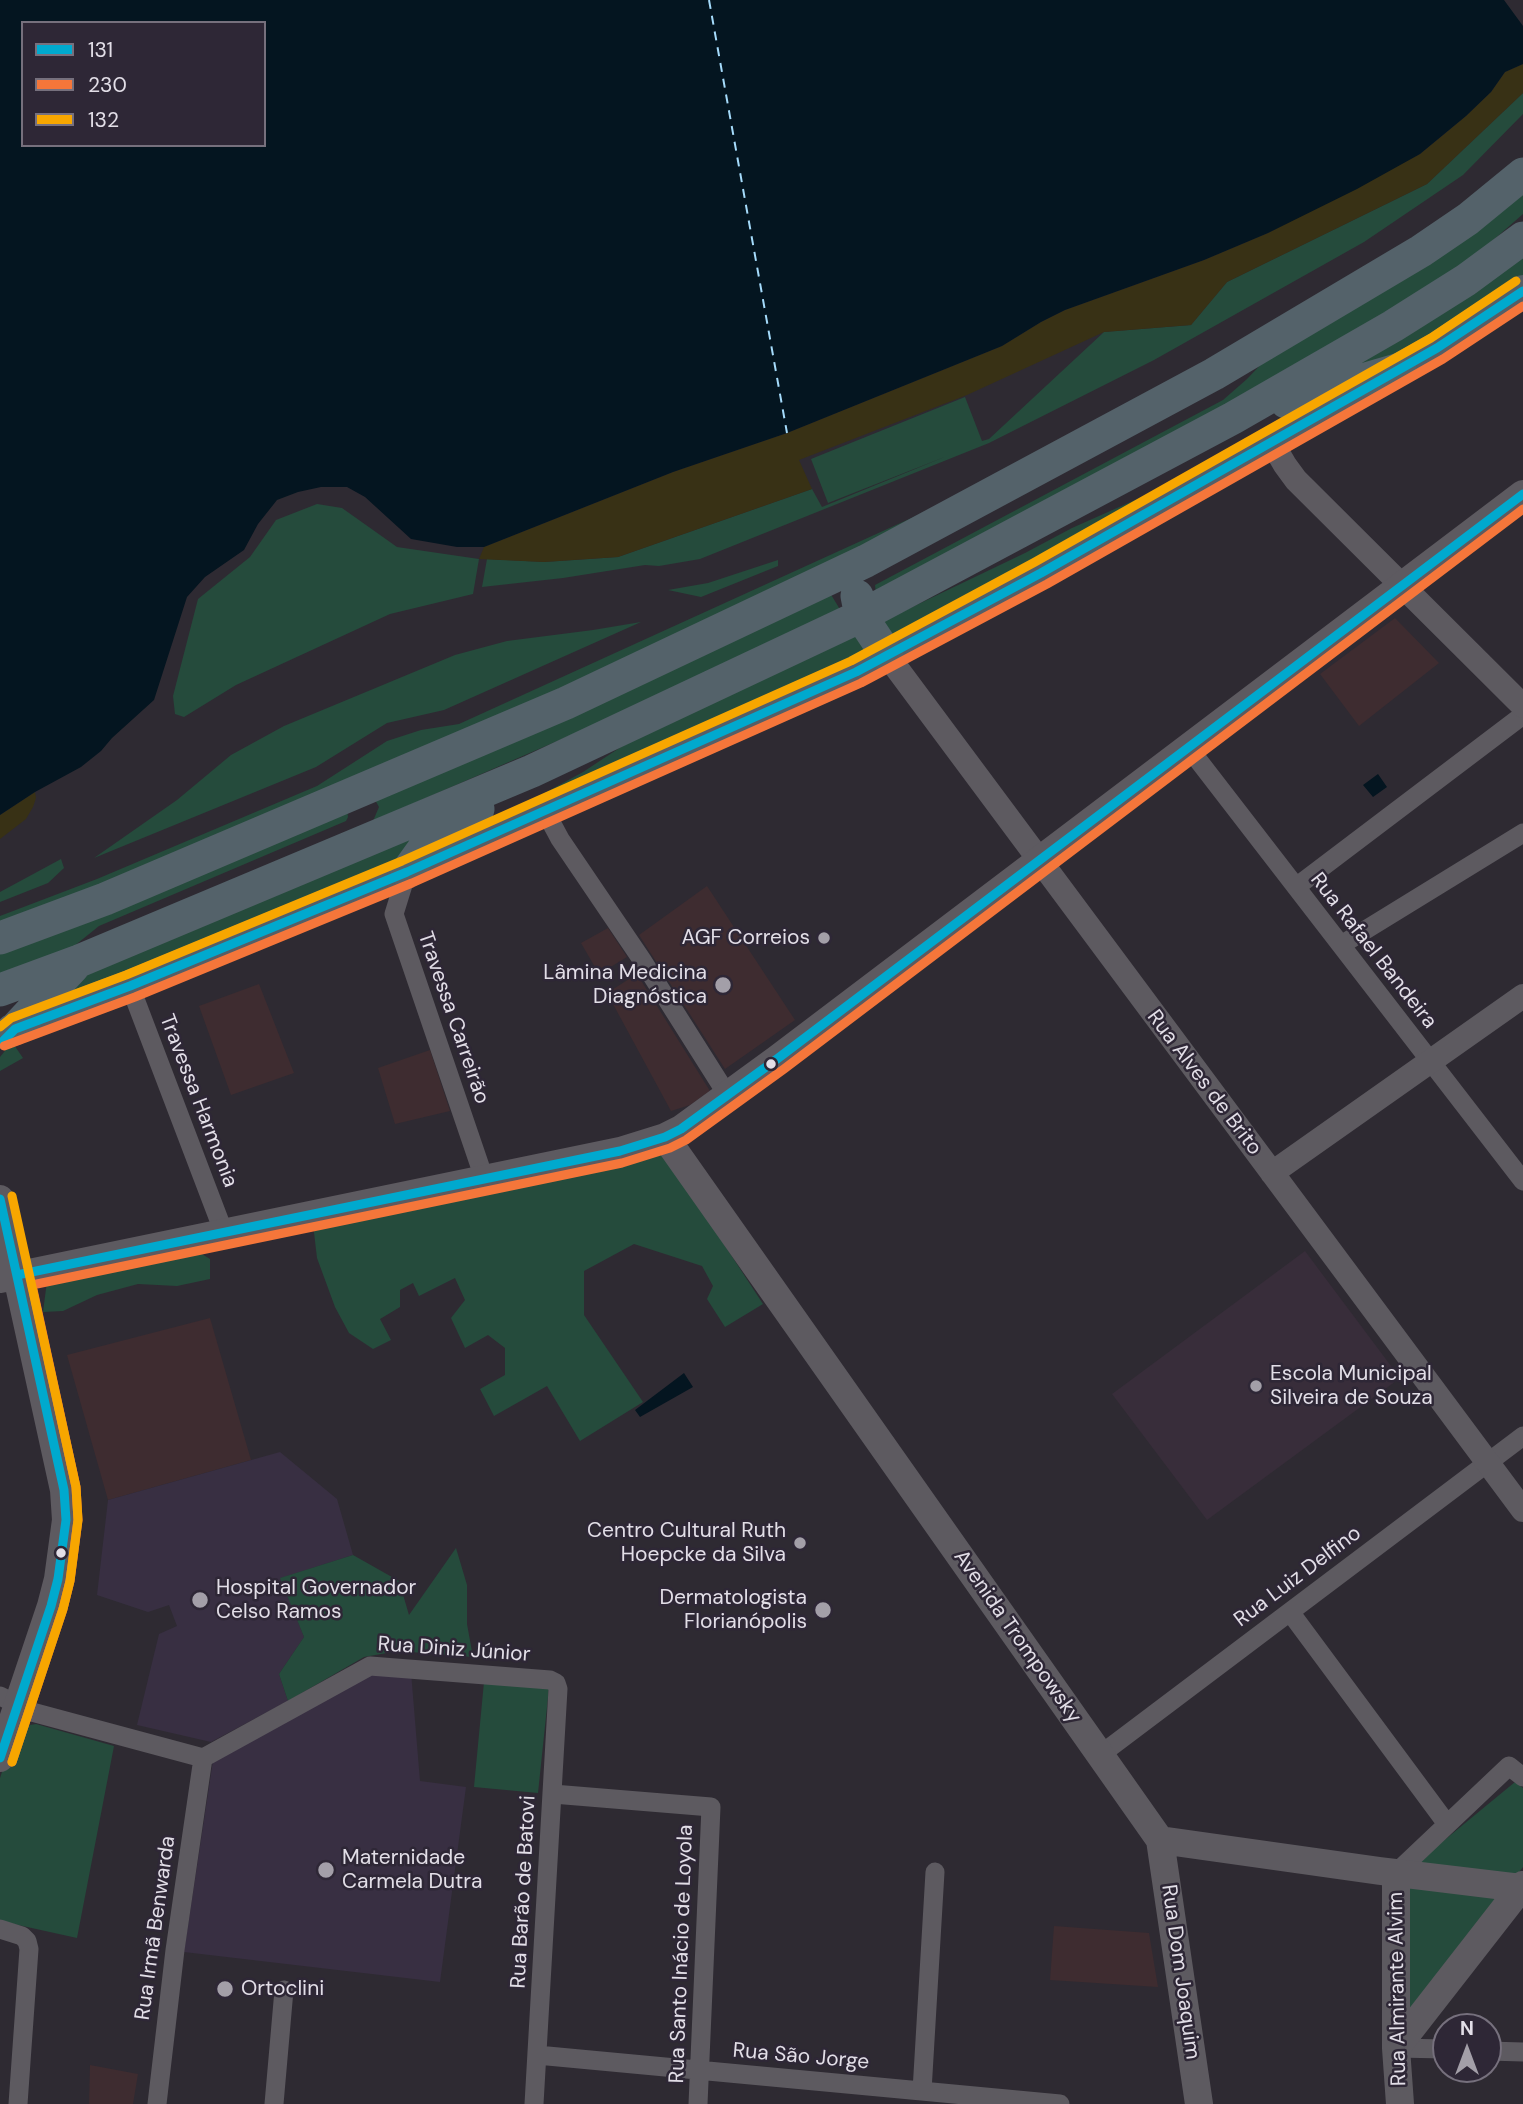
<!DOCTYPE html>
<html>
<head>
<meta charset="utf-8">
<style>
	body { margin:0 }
	#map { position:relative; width:1523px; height:2104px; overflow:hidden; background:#2e2a32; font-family:"DM Sans",sans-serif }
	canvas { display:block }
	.legend { position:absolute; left:21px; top:21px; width:245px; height:126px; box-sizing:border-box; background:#2e2736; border:2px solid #76707d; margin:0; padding:9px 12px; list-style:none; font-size:21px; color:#e2dee7 }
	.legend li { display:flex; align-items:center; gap:14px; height:35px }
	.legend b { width:35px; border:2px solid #76707d }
	.north { position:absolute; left:1432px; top:2013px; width:70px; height:70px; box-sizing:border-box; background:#2e2736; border:2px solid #76707d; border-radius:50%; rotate:0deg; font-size:19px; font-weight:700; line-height:28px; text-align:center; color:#e2dee7 }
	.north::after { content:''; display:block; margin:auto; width:24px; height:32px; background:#a39fa8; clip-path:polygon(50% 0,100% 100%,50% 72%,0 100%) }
</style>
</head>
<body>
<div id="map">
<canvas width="1523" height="2104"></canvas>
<ul class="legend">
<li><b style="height:9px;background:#00a9ce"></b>131</li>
<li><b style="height:9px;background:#f5763a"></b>230</li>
<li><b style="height:9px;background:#f7a600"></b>132</li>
</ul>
<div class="north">N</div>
</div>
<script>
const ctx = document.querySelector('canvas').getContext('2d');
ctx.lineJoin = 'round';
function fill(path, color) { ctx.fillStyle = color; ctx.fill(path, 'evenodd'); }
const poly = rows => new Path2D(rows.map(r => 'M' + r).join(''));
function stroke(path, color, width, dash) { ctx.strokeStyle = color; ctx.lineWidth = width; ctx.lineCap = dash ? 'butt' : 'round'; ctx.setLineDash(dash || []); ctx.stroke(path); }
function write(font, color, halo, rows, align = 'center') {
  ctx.font = font + ' "DM Sans",sans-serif'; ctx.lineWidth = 5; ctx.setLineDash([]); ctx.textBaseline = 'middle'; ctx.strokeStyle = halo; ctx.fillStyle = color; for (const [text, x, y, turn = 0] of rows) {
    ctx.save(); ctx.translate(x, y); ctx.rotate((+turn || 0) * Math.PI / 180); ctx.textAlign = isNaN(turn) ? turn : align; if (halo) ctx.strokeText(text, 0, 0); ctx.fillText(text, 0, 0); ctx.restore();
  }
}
const commercial = poly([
	[1395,618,1439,663,1359,726,1320,674],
	[707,886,795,1020,725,1069,639,935],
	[608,928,627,957,599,974,581,943],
	[637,974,710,1091,690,1105,671,1111,607,993],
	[259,984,294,1073,231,1095,199,1006],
	[430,1050,450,1111,395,1124,378,1068],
	[210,1318,251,1460,108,1500,67,1355],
	[1054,1926,1149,1933,1158,1987,1050,1980],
	[90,2065,138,2074,133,2104,89,2104]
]);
const built = poly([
	[280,1452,337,1499,353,1555,281,1578,304,1637,279,1674,288,1701,211,1742,137,1725,159,1634,177,1626,169,1605,148,1612,97,1595,108,1500],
	[370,1671,411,1672,420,1781,466,1787,440,1982,184,1952,214,1754]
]);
const education = poly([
	[1305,1251,1400,1378,1207,1520,1112,1394]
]);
const green = poly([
	[1523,93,1523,114,1463,175,1364,242,1154,360,989,443,700,559,659,566,645,565,563,578,482,587,487,559,544,562,618,557,812,489,822,507,947,456,828,503,811,459,965,397,982,441,989,439,1104,332,1191,325,1227,282,1427,184],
	[1523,188,1523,214,1466,264,1225,408,876,594,875,585,1223,400,1247,379,1270,355],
	[1523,256,1523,279,1364,376,1300,394],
	[1173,483,895,638,883,621,1025,553,1072,528],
	[965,502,618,668,0,928,0,916,97,879,317,786,387,741,421,730,459,724,918,515],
	[317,504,342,508,397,547,479,559,473,594,390,614,236,685,184,717,175,714,173,696,198,599,250,557,276,520],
	[778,560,778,566,701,597,668,590,708,583],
	[830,593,841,611,608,719,373,821,379,807,374,798],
	[641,622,444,710,387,723,316,767,94,858,177,800,231,755,284,726,455,655,507,641,593,630],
	[858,632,870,650,481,828,583,772,630,741],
	[347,808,348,817,346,821,99,926,73,947,0,975,0,951],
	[439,822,401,864,47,1007,88,969],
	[61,859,64,868,48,883,0,902,0,892],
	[12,1042,23,1058,0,1071,0,1057],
	[662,1149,763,1304,725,1327,707,1299,713,1286,702,1266,634,1244,584,1271,584,1315,643,1402,580,1441,547,1386,494,1416,480,1389,505,1375,505,1348,488,1335,465,1348,451,1318,465,1300,455,1278,419,1296,413,1283,400,1290,400,1307,380,1319,391,1340,373,1349,349,1333,335,1307,317,1258,313,1224],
	[189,1246,210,1259,210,1279,177,1286,138,1284,97,1295,63,1311,43,1312,47,1281],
	[456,1548,467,1585,467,1624,473,1657,398,1651,364,1657,288,1701,279,1674,304,1637,280,1578,353,1555,399,1581,409,1615],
	[484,1682,549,1688,538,1793,474,1787],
	[36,1724,114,1746,77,1938,0,1921,0,1778,14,1735,24,1726],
	[1515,1782,1523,1788,1523,1867,1408,2017,1402,1875]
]);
const sand = poly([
	[1523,64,1523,93,1427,184,1227,282,1191,325,1104,332,967,395,799,460,812,489,618,557,544,562,479,559,484,547,673,472,787,433,1002,346,1041,322,1065,310,1204,260,1268,233,1420,154,1466,116,1491,92,1505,72],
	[35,792,36,798,33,807,26,819,0,839,0,815]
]);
const water = poly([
	[0,0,1504,0,1523,26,1523,64,1505,72,1491,92,1466,116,1420,154,1357,189,1268,233,1204,260,1065,310,1041,322,1002,346,787,433,673,472,484,547,457,547,411,539,365,497,347,487,321,487,298,492,277,500,258,524,244,550,205,577,187,597,154,700,112,738,101,751,81,767,35,792,0,815],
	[23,23,264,23,264,145,23,145],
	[1378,774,1387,787,1373,797,1363,785],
	[684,1373,693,1387,640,1417,635,1410]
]);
const ferry = poly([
	[709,0,787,433]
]);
const minor = poly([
	[1188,747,1523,1181],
	[545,811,560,839,642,960,728,1096],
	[407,872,394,914,484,1178],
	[1296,887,1523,715],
	[1341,945,1523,833],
	[130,986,224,1233],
	[1290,1612,1447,1824],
	[0,1696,32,1712,203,1758],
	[1100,1755,1523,1436],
	[203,1758,370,1666,550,1680,556,1683,558,1689,534,2104],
	[553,1794,711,1807,698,2104],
	[1396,1873,1509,1766,1523,1777],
	[0,1929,22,1936,27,1941,29,1949,18,2104],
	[1396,2048,1446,2049],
	[1488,2051,1523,2052],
	[537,2055,1060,2104],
	[922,2091,935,1872],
	[157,2104,175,1950,203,1758],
	[274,2104,284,1990]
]);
const tertiary = poly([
	[1271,441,1285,465,1296,480,1523,706],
	[887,655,1523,1510],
	[1272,1173,1523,996]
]);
const secondary = poly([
	[665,1137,1160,1840,1199,2104],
	[0,1199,64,1490,66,1520,58,1579,51,1606,0,1758],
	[0,1279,620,1151,665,1137,681,1129,777,1059,1523,494],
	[1160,1840,1380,1871,1521,1888],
	[1396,1873,1396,2048,1400,2104],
	[1396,2048,1523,1885]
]);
const primary = poly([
	[12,1030,130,986,407,872,856,672,1041,573,1437,348,1523,291]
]);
const trunk = poly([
	[1286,402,1400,369],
	[857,596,861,616,887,655],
	[407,872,425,847,478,809],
	[0,938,105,899,566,703,866,561,1214,374,1421,251,1468,219,1523,174],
	[0,990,79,961,532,771,861,616,1233,418,1393,326,1466,280,1523,238],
	[15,1029,73,967]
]);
const bus1 = poly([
	[0,1044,15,1029,130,986,407,872,856,672,1041,573,1437,348,1523,291],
	[0,1199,64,1490,66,1520,58,1579,51,1606,0,1758],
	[17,1275,620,1151,665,1137,681,1129,777,1059,1523,494]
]);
const bus2 = poly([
	[4,1046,135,997,412,883,861,683,1047,584,1443,359,1523,306],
	[12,1762,63,1609,70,1581,78,1520,76,1487,32,1285,622,1163,670,1148,686,1140,784,1069,1523,509]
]);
const bus3 = poly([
	[0,1027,11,1018,126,975,402,861,851,661,1035,562,1431,338,1516,281],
	[12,1762,63,1609,70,1581,78,1520,76,1487,12,1196]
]);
const markers = [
	[824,938,7,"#a39fa8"],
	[723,985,9,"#a39fa8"],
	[771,1064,6,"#e2dee7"],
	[1256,1386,7,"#a39fa8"],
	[800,1543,7,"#a39fa8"],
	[61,1553,6,"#e2dee7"],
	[200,1600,9,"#a39fa8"],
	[823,1610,9,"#a39fa8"],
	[326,1870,9,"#a39fa8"],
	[225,1989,9,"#a39fa8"]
];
const poiNames = [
	["AGF Correios",810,938],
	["Lâmina Medicina",707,973],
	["Diagnóstica",707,997],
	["Escola Municipal",1270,1374,"left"],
	["Silveira de Souza",1270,1398,"left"],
	["Centro Cultural Ruth",786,1531],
	["Hoepcke da Silva",786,1555],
	["Hospital Governador",216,1588,"left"],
	["Celso Ramos",216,1612,"left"],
	["Dermatologista",807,1598],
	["Florianópolis",807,1622],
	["Maternidade",342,1858,"left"],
	["Carmela Dutra",342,1882,"left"],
	["Ortoclini",241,1989,"left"]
];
const streetNames = [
	["Rua Rafael Bandeira",1373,951,52],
	["Travessa Carreirão",453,1018,71],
	["Rua Alves de Brito",1204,1083,53],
	["Travessa Harmonia",198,1101,69],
	["Rua Luiz Delfino",1298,1577,-37],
	["Avenida Trompowsky",1017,1637,55],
	["Rua Diniz Júnior",454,1650,4],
	["Rua Barão de Batovi",524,1892,-87],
	["Rua Irmã Benwarda",156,1928,-82],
	["Rua Santo Inácio de Loyola",682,1954,-88],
	["Rua Dom Joaquim",1180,1972,82],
	["Rua Almirante Alvim",1398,1989,-91],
	["Rua São Jorge",801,2057,5]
];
fill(commercial, '#3e2c30');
fill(built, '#382f42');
fill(education, '#382d3a');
fill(green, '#254b3c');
fill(sand, '#383115');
fill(water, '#041520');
stroke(ferry, '#a5dbfb', 2, [9, 7]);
stroke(minor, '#5d5a60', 19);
stroke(tertiary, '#5d5a60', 24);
stroke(secondary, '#5d5a60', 28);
stroke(primary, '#555e67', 32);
stroke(trunk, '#54626a', 33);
stroke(bus1, '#00a9ce', 9);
stroke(bus2, '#f5763a', 9);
stroke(bus3, '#f7a600', 9);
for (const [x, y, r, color] of markers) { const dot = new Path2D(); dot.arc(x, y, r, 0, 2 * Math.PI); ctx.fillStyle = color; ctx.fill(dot); stroke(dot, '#2e2736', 2.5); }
write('21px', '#e2dee7', '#2e2736', poiNames, 'right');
write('21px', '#e2dee7', '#2e2736', streetNames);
</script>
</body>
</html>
